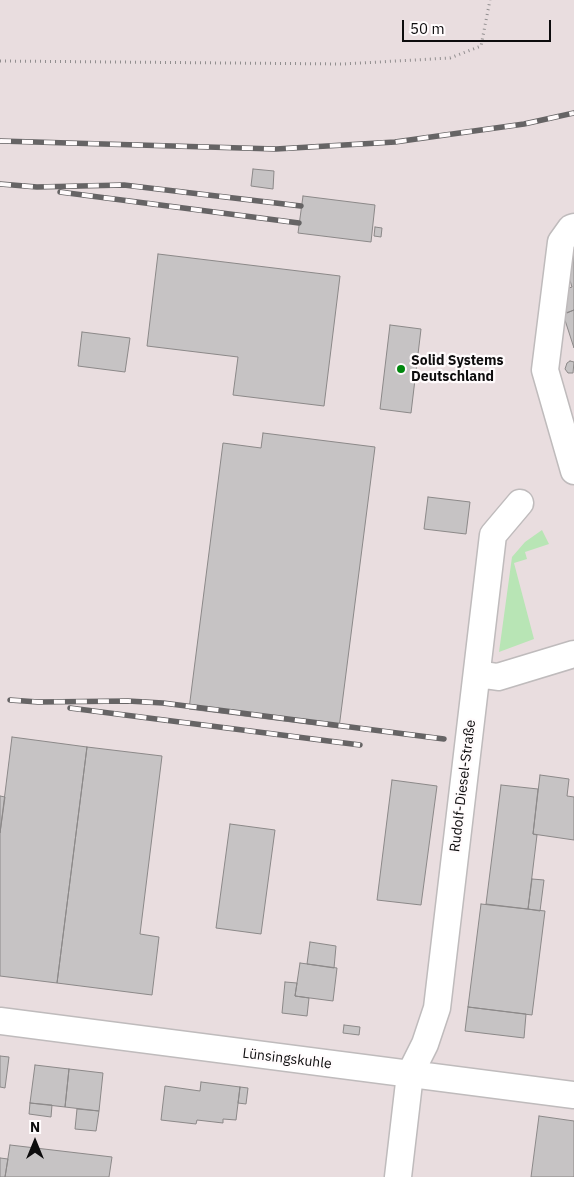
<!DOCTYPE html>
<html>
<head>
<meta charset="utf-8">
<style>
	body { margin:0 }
	#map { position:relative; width:574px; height:1177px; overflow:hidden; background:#f1edee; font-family:"IBM Plex Sans",sans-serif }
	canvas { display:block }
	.north { position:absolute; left:10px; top:1117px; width:50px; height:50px; -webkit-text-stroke:4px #fffbfc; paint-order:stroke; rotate:0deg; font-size:14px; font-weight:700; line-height:20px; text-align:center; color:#0d0c0d }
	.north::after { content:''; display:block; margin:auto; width:18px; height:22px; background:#0d0c0d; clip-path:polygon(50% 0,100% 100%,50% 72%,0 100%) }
	.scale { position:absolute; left:402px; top:20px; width:149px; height:22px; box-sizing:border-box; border:2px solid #0d0c0d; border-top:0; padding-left:6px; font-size:15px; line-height:18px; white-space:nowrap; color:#0d0c0d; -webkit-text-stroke:4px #fffbfc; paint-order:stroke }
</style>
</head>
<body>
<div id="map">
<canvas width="574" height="1177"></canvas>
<div class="north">N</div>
<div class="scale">50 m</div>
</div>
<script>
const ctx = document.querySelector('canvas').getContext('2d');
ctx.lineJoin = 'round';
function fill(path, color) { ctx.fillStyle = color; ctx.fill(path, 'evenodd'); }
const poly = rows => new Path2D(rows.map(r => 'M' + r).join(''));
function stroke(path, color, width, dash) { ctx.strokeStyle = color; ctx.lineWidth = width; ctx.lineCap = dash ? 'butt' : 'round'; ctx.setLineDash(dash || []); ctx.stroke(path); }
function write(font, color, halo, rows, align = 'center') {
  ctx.font = font + ' "IBM Plex Sans",sans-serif'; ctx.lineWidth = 4.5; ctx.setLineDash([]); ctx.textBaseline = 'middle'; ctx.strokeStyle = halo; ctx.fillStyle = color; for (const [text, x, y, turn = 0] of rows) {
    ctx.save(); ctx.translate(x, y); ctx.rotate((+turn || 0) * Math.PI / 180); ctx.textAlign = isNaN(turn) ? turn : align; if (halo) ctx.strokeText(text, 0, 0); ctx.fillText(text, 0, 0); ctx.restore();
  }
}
const built = poly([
	[0,0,574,0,574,1177,0,1177]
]);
const green = poly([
	[542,530,549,544,525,552,527,559,514,563,534,639,499,652,512,557,525,542]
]);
const building = poly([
	[253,169,274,171,273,189,251,186,253,169],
	[303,196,375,205,371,242,298,233,303,196],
	[375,227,382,228,381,237,374,236,375,227],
	[574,251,574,310,567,313,560,291,572,287,569,277,573,252,574,251],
	[158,254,340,276,324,406,233,395,238,357,147,346,158,254],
	[574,310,574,348,563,314,574,310],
	[390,325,421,329,411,413,380,409,390,325],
	[82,332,130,338,125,372,78,366,82,332],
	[570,361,574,362,573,373,568,373,565,369,567,363,570,361],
	[263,433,375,447,339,728,189,709,223,443,261,448,263,433],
	[428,497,470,502,466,534,424,529,428,497],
	[12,737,87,747,57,983,0,976,0,833,12,737],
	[87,747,162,756,140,934,159,937,152,995,57,983,87,747],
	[540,775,569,779,567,796,574,797,574,840,533,834,540,775],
	[392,780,437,786,421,905,377,900,392,780],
	[501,785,538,789,533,834,537,835,528,909,486,904,501,785],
	[0,796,5,797,0,833,0,796],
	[230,824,275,830,261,934,216,928,230,824],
	[532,879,544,880,540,911,528,909,532,879],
	[481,904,545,911,532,1015,468,1007,481,904],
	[310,942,336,946,334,968,307,964,310,942],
	[300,963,337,968,333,1001,295,996,300,963],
	[285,982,297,983,295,996,309,998,307,1016,282,1013,285,982],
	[468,1007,526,1014,524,1038,465,1031,468,1007],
	[344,1025,360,1027,359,1035,343,1033,344,1025],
	[0,1056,9,1057,5,1088,0,1087,0,1056],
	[35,1065,69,1069,65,1107,30,1103,35,1065],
	[69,1069,103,1073,99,1111,65,1107,69,1069],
	[201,1082,240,1087,236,1120,223,1119,223,1123,197,1120,196,1124,161,1120,165,1086,200,1091,201,1082],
	[240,1087,248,1088,246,1104,238,1103,240,1087],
	[30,1103,52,1105,51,1117,29,1114,30,1103],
	[77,1109,99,1111,96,1131,75,1129,77,1109],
	[539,1116,574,1121,574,1177,531,1177,539,1116],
	[10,1145,112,1157,109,1177,5,1177,10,1145],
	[0,1158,8,1159,5,1177,0,1177,0,1158]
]);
const path = poly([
	[0,61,343,64,450,58,481,46,490,0]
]);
const minor = poly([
	[574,227,571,228,561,242,545,370,574,471],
	[477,674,498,677,574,654],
	[0,1021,574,1095],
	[398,1177,410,1074,425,1044,437,1008,493,535,520,503]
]);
const rail = poly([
	[0,141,276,149,395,142,524,124,574,113],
	[0,184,37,187,124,185,301,206],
	[60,192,299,223],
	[10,700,38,702,128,701,163,703,444,739],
	[70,708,360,745]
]);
const markers = [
	[401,369,5,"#00870e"]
];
const poiNames = [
	["Solid Systems",411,361],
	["Deutschland",411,377]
];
const streetNames = [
	["Rudolf-Diesel-Straße",463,786,-83],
	["Lünsingskuhle",287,1059,7]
];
fill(built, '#e9dddf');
fill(green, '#b8e5b5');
fill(building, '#c6c3c4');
stroke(building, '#8c8989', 1);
stroke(minor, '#bfbbbc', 29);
stroke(path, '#918e8f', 3, [1, 4]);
stroke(minor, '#fff', 26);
stroke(rail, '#666465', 5.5);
stroke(rail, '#fffbfc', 4, [11]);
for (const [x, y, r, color] of markers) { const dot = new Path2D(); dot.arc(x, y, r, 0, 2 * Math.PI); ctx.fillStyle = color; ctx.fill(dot); stroke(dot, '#fffbfc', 2); }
write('bold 14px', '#0d0c0d', '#fffbfc', poiNames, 'left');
write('14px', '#0d0c0d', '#fffbfc', streetNames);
</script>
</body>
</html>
